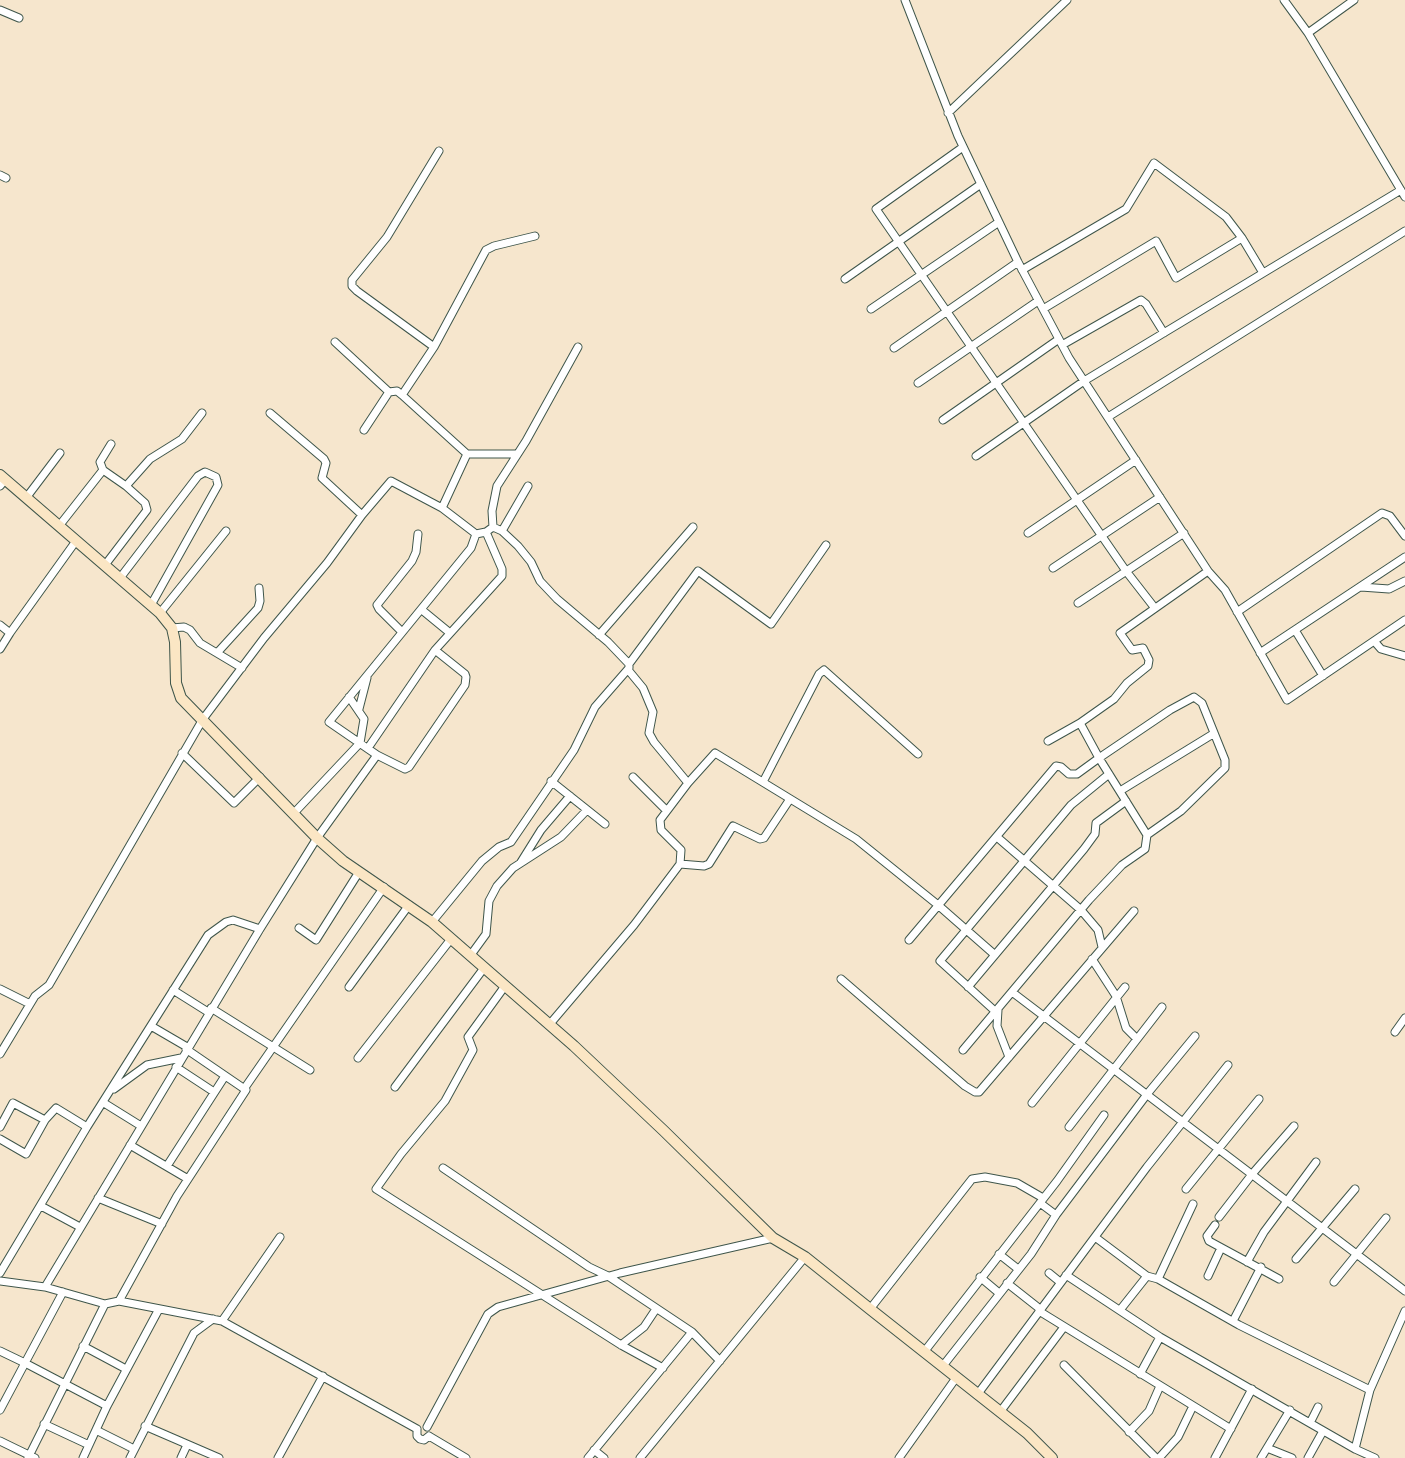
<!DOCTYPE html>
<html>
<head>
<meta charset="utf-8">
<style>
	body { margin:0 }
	canvas { display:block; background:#f6e6cd }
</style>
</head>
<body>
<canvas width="1405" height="1458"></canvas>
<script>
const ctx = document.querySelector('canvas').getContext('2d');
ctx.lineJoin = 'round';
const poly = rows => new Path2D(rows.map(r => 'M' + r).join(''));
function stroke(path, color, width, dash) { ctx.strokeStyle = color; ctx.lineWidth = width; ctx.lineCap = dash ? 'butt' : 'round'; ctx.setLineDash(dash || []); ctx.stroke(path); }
const street = poly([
	[905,0,958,136,1018,262,1069,358,1208,571],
	[1284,0,1308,33,1405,197],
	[0,10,19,18],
	[1308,33,1354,0],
	[948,113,1067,0],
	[963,147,876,209,1126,571,1154,607],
	[0,175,6,178],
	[1242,238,1263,273],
	[1022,270,1126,209,1154,163,1226,217,1242,238,1176,278,1156,241,1043,309],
	[845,279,981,184],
	[871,309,999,222],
	[335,342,389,392],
	[1062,345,1141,300,1146,304,1164,333],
	[434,347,357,291,352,286,352,280,387,237,439,151],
	[894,348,1018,262],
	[918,383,1038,301],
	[1108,417,1405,231],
	[943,420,1059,339],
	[364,430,389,392,397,391,402,395],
	[467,454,515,454],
	[976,456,1084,381,1401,190],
	[103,470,100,462,111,444],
	[0,486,5,480],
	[26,498,60,453],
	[362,515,391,481,442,508],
	[59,526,103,470,126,486],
	[493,527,492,511,497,486,526,441,578,347],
	[502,531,528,486],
	[1028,533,1136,460],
	[105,565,147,510,145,503,126,486,150,459,182,439,202,413],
	[1053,568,1160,497],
	[120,578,198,476,205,472,216,477,218,485,151,605],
	[1361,587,1389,589,1405,581],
	[1078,603,1184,533],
	[422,610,450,633],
	[1237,612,1382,513,1390,516,1405,536],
	[160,613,226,531],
	[0,625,10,633,76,541],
	[172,628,184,627,190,630,200,643,242,668],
	[1295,630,1323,676],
	[401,631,379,609,377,605,412,561,416,552,418,534],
	[599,635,693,527],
	[1374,641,1381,649,1405,656],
	[0,649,10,633],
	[217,653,258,608,260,601,259,588],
	[1260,653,1405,557],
	[629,664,698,571,771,624,826,545],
	[629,671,643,688,653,712,649,733,654,742,688,783],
	[359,709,367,678],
	[1048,741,1080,723,1114,699,1127,683,1148,666,1149,660,1143,648,1132,650,1120,633,1208,571,1225,590,1287,700,1405,620],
	[368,748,435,650,502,576,502,569,486,532],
	[182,753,234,803,260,777],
	[377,755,405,769,409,767,465,685,466,677,465,674,435,650],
	[633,777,666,810],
	[551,781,605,824],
	[763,782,819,674,824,670,918,754],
	[1120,791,1213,734],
	[294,813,360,743,364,719,349,697],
	[997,837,1081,910,1098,930,1102,947],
	[521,862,541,830,570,796],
	[680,864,704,866,709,864,733,826,760,839,764,838,790,799],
	[432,922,482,861,499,847,511,842,574,750,595,707,629,668,629,664,608,642,557,599,540,581,531,562,518,546,502,531,493,527,486,532,476,534,442,508,467,454,402,395,434,347,486,250,494,246,535,236],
	[299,928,316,940,359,872],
	[909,940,1056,766,1061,767,1069,774,1077,774,1099,758,1170,710,1194,697,1202,703,1225,760,1225,768,1181,811,1147,835,1099,758,1080,723],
	[470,956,486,934,489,901,497,886,513,868,561,837,587,810],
	[1092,959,1116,996,1126,1028,1137,1039],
	[841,979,965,1086,975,1092,979,1092,1134,911],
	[505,986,468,1037,473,1050,445,1101,401,1154,376,1189,621,1345,663,1368],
	[349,987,409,905],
	[968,987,1084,849,1095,834,1096,823,1126,801],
	[0,989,30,1004],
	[173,990,208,1012],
	[1012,992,1405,1291],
	[211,1008,310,1070],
	[998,1010,997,1026,1009,1057],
	[996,1012,940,961,1071,805,1109,774],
	[549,1025,634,925,680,864,681,850,661,830,660,820,688,783,715,753,856,839,938,905,995,955],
	[151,1026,187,1047],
	[1395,1032,1405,1018],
	[963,1050,1089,900,1122,865,1145,849,1147,835],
	[0,1054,35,996,49,985,203,719,264,638,327,563,362,515,322,478,326,463,324,459,270,413],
	[358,1058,451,939],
	[176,1067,214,1092],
	[395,1087,484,968],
	[114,1089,147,1065,181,1058],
	[244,1089,384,887],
	[104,1103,141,1126],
	[1032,1103,1125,987],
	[0,1127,13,1103,45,1120],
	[1069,1127,1162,1007],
	[0,1139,26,1154,45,1120,56,1108,87,1127],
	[130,1145,188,1179],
	[167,1166,225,1076],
	[443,1168,589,1267,608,1276,692,1332,720,1361],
	[1186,1189,1259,1099],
	[98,1198,162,1224],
	[1040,1203,1056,1215],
	[41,1206,80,1227],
	[1219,1217,1253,1173,1294,1126],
	[1215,1225,1207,1236,1209,1241,1279,1279],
	[1095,1237,1147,1276,1158,1279,1239,1325,1370,1390],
	[999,1254,1018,1269],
	[1296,1259,1355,1189],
	[1247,1262,1264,1232,1316,1162],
	[0,1273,87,1127,208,935,226,922,233,920,260,929],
	[1049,1273,1060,1282],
	[1066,1275,1160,1337,1355,1449],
	[1208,1276,1221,1248],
	[980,1277,999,1293],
	[1158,1279,1193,1204],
	[0,1281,45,1287],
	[1334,1282,1386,1218],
	[1007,1283,1040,1309],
	[119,1301,222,1321,417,1429],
	[105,1304,119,1301,177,1196,246,1090,186,1049],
	[870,1309,972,1179,985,1177,1017,1183,1043,1198],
	[1120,1310,1147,1276],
	[1039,1311,1231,1429],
	[222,1321,280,1237],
	[1233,1321,1261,1267],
	[621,1345,644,1327,656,1309],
	[83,1346,126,1369],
	[0,1351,25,1363,63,1292],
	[924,1352,1057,1181,1104,1115],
	[1064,1365,1156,1458],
	[942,1367,1031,1254,1056,1215,1148,1093,1195,1036],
	[1140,1374,1160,1337],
	[977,1395,1147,1167,1228,1065],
	[107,1406,159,1309],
	[0,1410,25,1363,107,1406,83,1458],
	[1000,1412,1064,1327],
	[1310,1423,1318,1407],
	[44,1424,89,1445],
	[145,1426,219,1458],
	[427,1427,488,1314,498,1307,620,1273,773,1238],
	[417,1429,417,1436,420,1439,424,1440,429,1436],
	[96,1430,134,1449],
	[1129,1432,1149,1411,1160,1386],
	[429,1436,466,1458],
	[0,1441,35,1458],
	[1267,1448,1290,1410],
	[594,1450,604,1458],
	[28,1458,105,1304,45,1287,260,929,317,838,377,755,329,722,471,548,476,534],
	[130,1458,194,1333,213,1319],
	[181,1458,187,1445],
	[278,1458,323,1376],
	[588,1458,692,1332],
	[640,1458,805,1257],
	[899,1458,956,1378],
	[1159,1458,1178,1437,1193,1406],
	[1215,1458,1252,1389],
	[1261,1458,1267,1448,1292,1458],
	[1308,1458,1323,1431],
	[1375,1458,1355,1449,1370,1390,1405,1311]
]);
const secondary = poly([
	[0,475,160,613,172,628,175,642,176,683,181,698,317,838,343,861,432,922,574,1046,664,1131,773,1238,805,1257,870,1309,1027,1433,1052,1458]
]);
stroke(street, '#3f564b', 9);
stroke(secondary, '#3f564b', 12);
stroke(street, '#fff', 7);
stroke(secondary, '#fbe6c4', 10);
</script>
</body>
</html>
